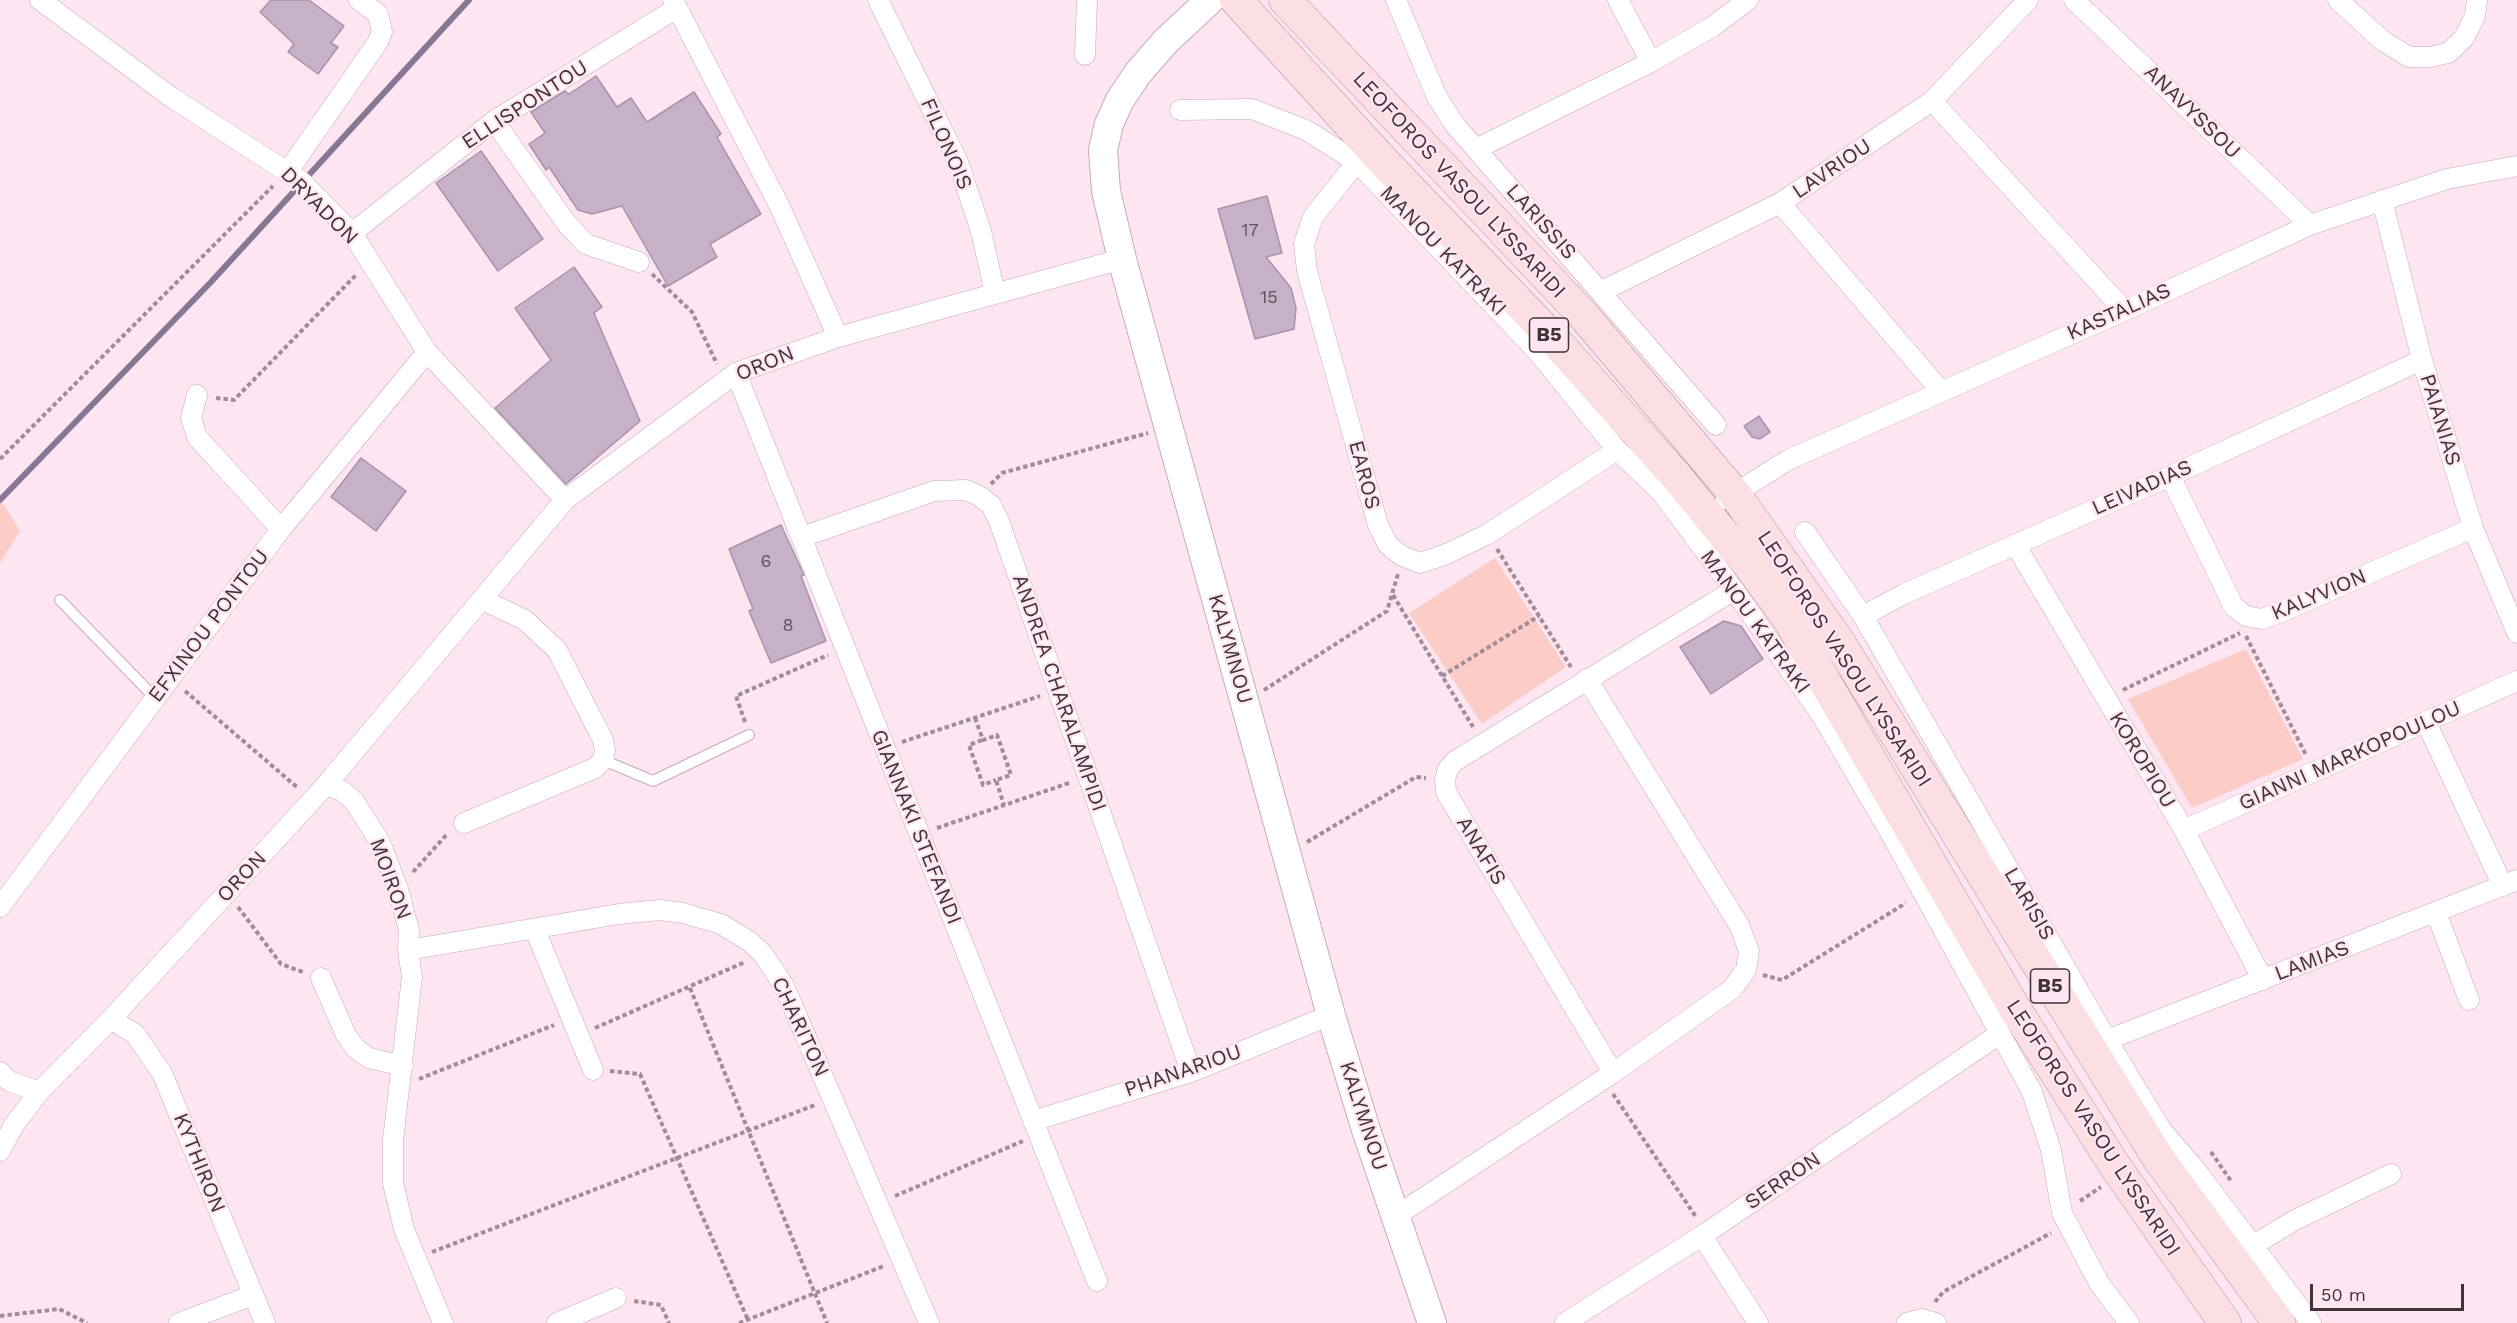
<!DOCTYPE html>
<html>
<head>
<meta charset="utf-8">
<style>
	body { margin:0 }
	#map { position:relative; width:2517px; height:1323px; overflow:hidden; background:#fee5f2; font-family:"Work Sans",sans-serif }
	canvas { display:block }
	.scale { position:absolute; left:2310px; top:1284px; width:154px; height:27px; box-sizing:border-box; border:3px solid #3f3339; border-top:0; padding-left:8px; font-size:18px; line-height:21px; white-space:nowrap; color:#3f3339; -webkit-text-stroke:4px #fee5f2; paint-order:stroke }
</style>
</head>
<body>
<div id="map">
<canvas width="2517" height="1323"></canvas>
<div class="scale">50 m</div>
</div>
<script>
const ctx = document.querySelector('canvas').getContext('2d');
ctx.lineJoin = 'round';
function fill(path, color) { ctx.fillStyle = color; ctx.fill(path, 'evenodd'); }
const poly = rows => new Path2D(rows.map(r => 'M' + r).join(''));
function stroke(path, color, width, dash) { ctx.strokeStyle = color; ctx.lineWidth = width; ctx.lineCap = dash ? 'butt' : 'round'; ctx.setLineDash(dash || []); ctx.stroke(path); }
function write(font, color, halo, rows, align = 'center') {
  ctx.font = font + ' "Work Sans",sans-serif'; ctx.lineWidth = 4.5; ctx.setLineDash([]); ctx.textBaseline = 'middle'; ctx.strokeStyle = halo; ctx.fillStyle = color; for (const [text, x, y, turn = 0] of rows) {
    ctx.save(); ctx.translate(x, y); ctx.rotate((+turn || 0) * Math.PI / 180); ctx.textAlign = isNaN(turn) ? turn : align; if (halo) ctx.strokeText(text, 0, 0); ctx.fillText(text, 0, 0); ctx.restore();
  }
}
const green = poly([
	[0,499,20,531,0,563],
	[1495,558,1566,667,1482,724,1409,613],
	[2246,649,2303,759,2192,808,2128,699]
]);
const stream = poly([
	[0,500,211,282,469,0]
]);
const building = poly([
	[271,0,309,0,344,26,331,43,338,47,318,74,288,52,294,44,260,12,271,0],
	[596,76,617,107,631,98,647,122,694,92,721,134,717,137,761,214,710,244,717,257,668,286,622,206,592,214,578,210,549,167,546,170,529,144,545,133,531,112,565,91,569,94,596,76],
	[481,151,543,239,498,271,436,183,481,151],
	[1267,196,1282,253,1266,257,1291,288,1296,308,1294,329,1255,339,1218,209,1267,196],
	[574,267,602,307,594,313,640,421,566,484,495,408,551,360,515,308,574,267],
	[1759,416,1770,432,1760,439,1752,437,1744,426,1759,416],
	[361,458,406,491,376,531,331,497,361,458],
	[781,525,804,575,801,576,826,641,771,663,749,611,753,609,729,549,781,525],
	[1724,621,1741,626,1763,659,1711,694,1680,647,1724,621]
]);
const path = poly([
	[652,274,692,312,717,364],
	[216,398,234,400,356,275],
	[0,459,273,186],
	[991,484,1002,473,1148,433],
	[1497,549,1571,667],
	[1393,595,1473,727],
	[2246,636,2306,755],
	[1442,676,1539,616],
	[1264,690,1387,611,1398,574],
	[2123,690,2240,633],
	[185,691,298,788],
	[975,718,983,740,997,735,1011,775,996,780,1004,805],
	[745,722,736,696,828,655],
	[982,740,969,745,983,785,996,780],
	[902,742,1040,696],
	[937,828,1069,783],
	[1307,842,1416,777,1426,778],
	[413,872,448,833],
	[238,907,281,964,303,972],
	[1763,975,1782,980,1906,903],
	[690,988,827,1323],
	[595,1028,745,962],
	[610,1071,640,1074,748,1320],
	[419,1079,554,1025],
	[1613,1094,1696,1217],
	[2211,1152,2231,1181],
	[895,1196,1023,1141],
	[2080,1201,2101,1187],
	[432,1252,815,1105],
	[634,1301,661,1305,669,1323],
	[1935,1302,1943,1292,2051,1233],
	[0,1316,59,1309,87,1323],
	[739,1323,884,1266]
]);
const lane = poly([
	[60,600,155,698],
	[603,760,653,781,749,735]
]);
const street = poly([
	[40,0,171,97,301,181,352,233,427,352,565,500],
	[673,0,780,207,838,337],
	[878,0,958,162,981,231,995,294],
	[1396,0,1437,97,1455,125,1716,425],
	[1618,0,1651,62],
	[2074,0,2310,225],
	[2338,0,2383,41,2409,57,2430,57,2448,53,2464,38,2475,16,2477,0],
	[1085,55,1087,0],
	[1932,101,2124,310],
	[1180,110,1252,109,1306,130,1357,162,1537,351,1617,450,1661,492,1734,590,1822,716,1891,834,2032,1092,2051,1150,2062,1213,2099,1283,2129,1323],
	[494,121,567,224,586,244,639,262],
	[1476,149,1651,62,1712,27,1748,0],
	[1357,162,1313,217,1304,244,1307,271,1378,525,1388,545,1402,556,1420,563,1444,555,1488,534,1617,450],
	[288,171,378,42,382,32,378,14,359,0],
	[2382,200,2422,360,2473,528,2517,633],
	[1780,203,1940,390],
	[352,233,494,121,677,8],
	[1602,291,1780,203,1932,101,2028,0],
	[736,373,1097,1281],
	[197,395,191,418,197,437,281,529],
	[2170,476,2234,607,2246,616,2262,619,2281,612,2473,528],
	[1726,499,1788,460,2139,304,2310,225,2447,179,2517,166],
	[1805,532,1863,616,2107,1040,2162,1131,2195,1169,2311,1323],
	[802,537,934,491,966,490,979,496,991,505,999,521,1191,1072],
	[2015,544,2184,830,2263,980],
	[1863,616,1904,594,2170,476,2422,360],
	[2426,722,2503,886],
	[326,785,342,791,354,801,380,842,398,889,409,930,408,950,412,977,393,1140,393,1183,404,1229,443,1323],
	[464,823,595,768,603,760,605,750,603,740,557,650,525,620,483,600],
	[2184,830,2517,681],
	[0,907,281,529,427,352],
	[2436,912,2469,1000],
	[535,930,593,1070],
	[408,950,619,914,660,910,683,913,721,924,749,941,763,954,784,986,929,1323],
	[321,978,346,1035,356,1049,369,1058,403,1066],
	[111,1019,135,1034,162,1073,265,1323],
	[2107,1040,2517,880],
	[0,1072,9,1081,39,1092],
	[1613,1073,1446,792,1445,779,1448,769,1455,761,1734,590],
	[1033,1121,1191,1072,1331,1015],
	[0,1151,14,1125,39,1092,111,1019,326,785,565,500,736,373,838,337,1122,259],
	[1396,1216,1613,1073,1732,989,1746,970,1749,951,1739,925,1587,679],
	[1702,1236,1758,1323],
	[2252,1246,2295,1220,2391,1174],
	[179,1323,253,1295],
	[557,1323,616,1298],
	[1565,1323,1706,1233,1998,1035],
	[1907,1323,1922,1319,1936,1323]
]);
const secondary = poly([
	[1210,0,1166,41,1138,73,1120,100,1109,124,1103,150,1106,191,1122,259,1331,1015,1366,1130,1432,1323]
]);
const primary = poly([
	[1236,0,1385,163,1552,337,1677,477,1752,569,1788,618,2014,1007,2113,1163,2225,1323],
	[1285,0,1583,315,1734,493,1837,639,2158,1158,2279,1323]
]);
const numberNames = [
	["17",1250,231],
	["15",1269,298],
	["6",766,562],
	["8",788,626]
];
const shields = [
	[1549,335,39],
	[2050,986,39]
];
const shieldNames = [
	["B5",1549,335],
	["B5",2050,986]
];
const streetNames = [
	["ELLISPONTOU",525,105,-33],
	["ANAVYSSOU",2192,112,44],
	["FILONOIS",946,144,66],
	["LAVRIOU",1832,169,-34],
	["LEOFOROS VASOU LYSSARIDI",1459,185,47],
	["DRYADON",319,206,45],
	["LARISSIS",1541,222,48],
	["MANOU KATRAKI",1443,251,46],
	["KASTALIAS",2119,312,-24],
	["ORON",765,364,-22],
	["PAIANIAS",2440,420,73],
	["EAROS",1364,475,75],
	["LEIVADIAS",2142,488,-24],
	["KALYVION",2319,595,-23],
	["MANOU KATRAKI",1755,622,54],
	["EFXINOU PONTOU",209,626,-53],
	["KALYMNOU",1230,649,74],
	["LEOFOROS VASOU LYSSARIDI",1844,659,57],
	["ANDREA CHARALAMPIDI",1059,693,71],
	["GIANNI MARKOPOULOU",2350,756,-24],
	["KOROPIOU",2142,760,59],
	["GIANNAKI STEFANDI",916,827,68],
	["ANAFIS",1481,851,59],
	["ORON",242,877,-47],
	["MOIRON",390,879,70],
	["LARISIS",2029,904,60],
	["LAMIAS",2312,961,-21],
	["CHARITON",800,1027,65],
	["PHANARIOU",1183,1071,-19],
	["KALYMNOU",1363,1116,72],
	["LEOFOROS VASOU LYSSARIDI",2093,1128,57],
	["KYTHIRON",199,1163,68],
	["SERRON",1783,1181,-34]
];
fill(green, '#fcccc6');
stroke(stream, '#867894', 6);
fill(building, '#c7b1c8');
stroke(building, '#a893a9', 1.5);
stroke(lane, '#c7aab9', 12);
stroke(street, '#c7aab9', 21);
stroke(secondary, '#c7aab9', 30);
stroke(primary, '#b8949c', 33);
stroke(path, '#a08d97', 4, [4.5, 3]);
stroke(lane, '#fff', 10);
stroke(street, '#fff', 20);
stroke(secondary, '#fff', 28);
stroke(primary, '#fbdfe3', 32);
write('18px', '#61525d', null, numberNames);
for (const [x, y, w] of shields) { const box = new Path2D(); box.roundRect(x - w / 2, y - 17, w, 34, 4.5); ctx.fillStyle = '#fee5f2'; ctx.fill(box); stroke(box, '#3f3339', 1.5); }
write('bold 20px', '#3f3339', null, shieldNames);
write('21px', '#3f3339', '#fee5f2', streetNames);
</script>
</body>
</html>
